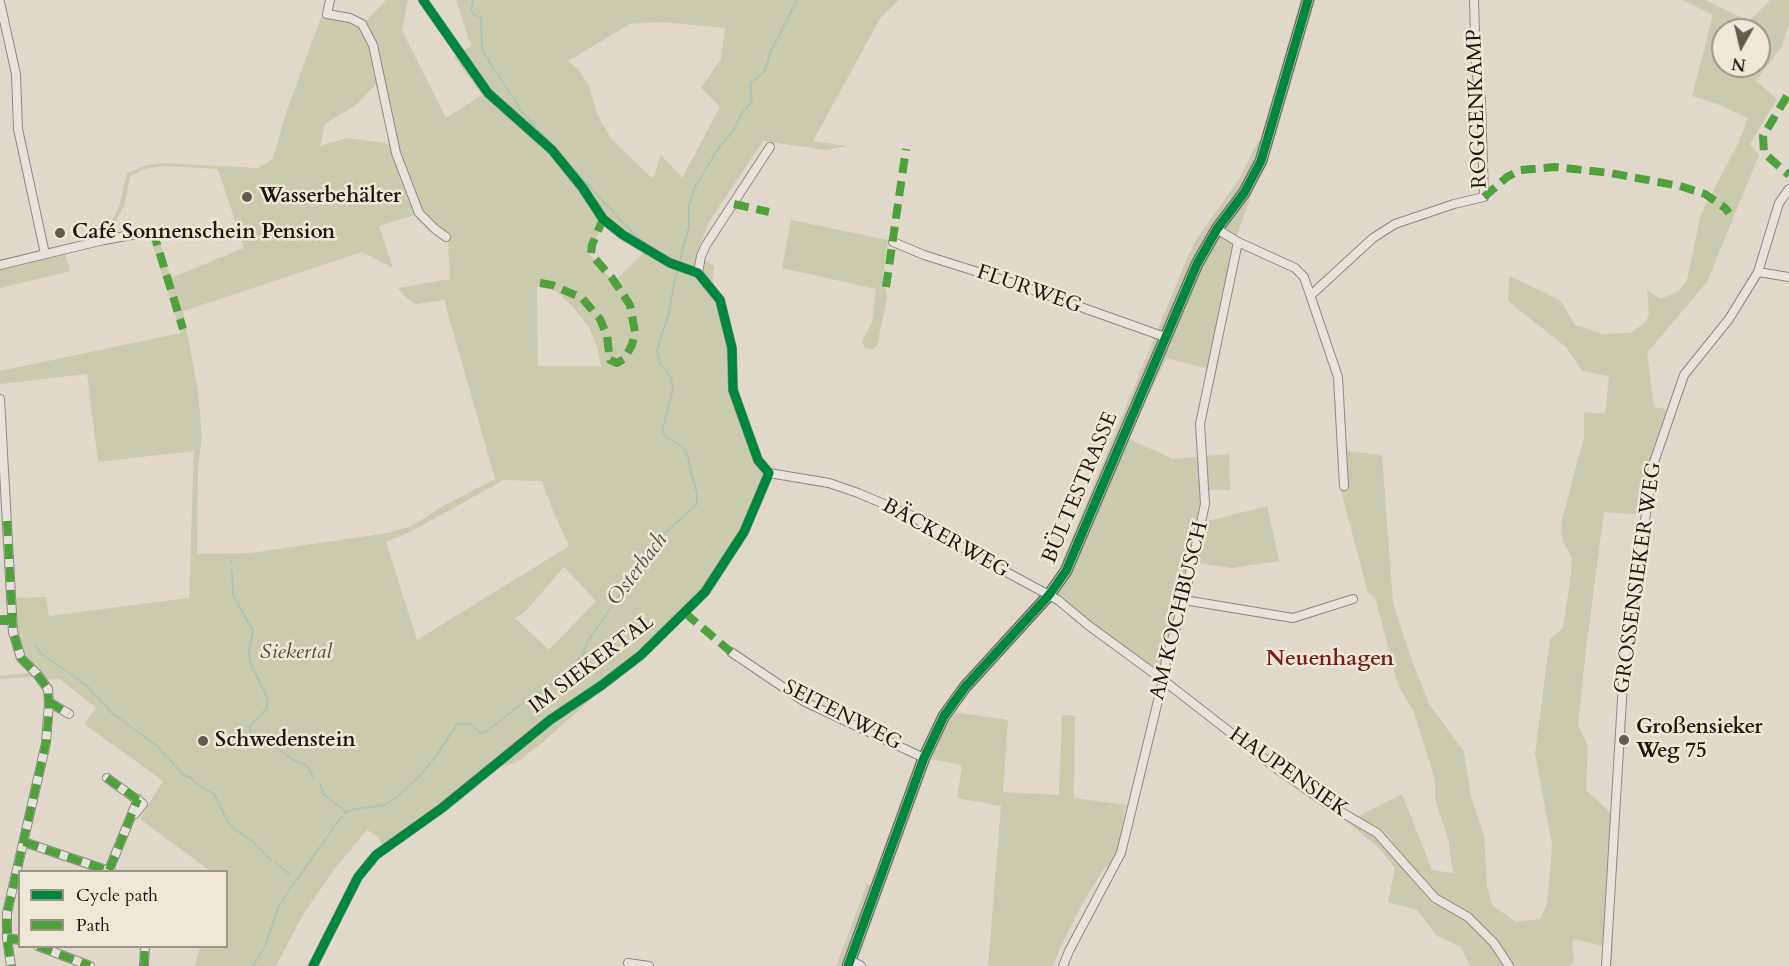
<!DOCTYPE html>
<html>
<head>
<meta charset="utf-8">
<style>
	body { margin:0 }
	#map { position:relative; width:1789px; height:966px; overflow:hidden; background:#dfd8cb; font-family:Cardo,serif }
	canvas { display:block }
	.legend { position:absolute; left:18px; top:870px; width:210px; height:78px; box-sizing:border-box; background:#efe8d8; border:2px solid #9c9486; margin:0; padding:8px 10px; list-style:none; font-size:18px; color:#20170c }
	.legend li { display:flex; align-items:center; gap:12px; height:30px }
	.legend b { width:30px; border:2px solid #9c9486 }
	.north { position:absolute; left:1711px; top:18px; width:60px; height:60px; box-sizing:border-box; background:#efe8d8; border:2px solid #9c9486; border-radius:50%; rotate:188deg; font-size:16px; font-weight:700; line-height:24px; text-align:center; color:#20170c }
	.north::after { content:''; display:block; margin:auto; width:21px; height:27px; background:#635b4f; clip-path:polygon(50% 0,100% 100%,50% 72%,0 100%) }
</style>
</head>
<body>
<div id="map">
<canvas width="1789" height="966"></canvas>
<ul class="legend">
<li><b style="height:8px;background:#00873e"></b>Cycle path</li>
<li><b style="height:8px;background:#50a13e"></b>Path</li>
</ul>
<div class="north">N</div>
</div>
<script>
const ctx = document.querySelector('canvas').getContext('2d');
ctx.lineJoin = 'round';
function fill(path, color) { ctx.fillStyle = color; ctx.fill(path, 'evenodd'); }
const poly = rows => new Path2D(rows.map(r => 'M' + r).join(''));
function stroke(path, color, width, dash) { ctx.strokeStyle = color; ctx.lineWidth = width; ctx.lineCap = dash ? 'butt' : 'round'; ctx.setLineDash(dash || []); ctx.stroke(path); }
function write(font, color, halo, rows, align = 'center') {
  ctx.font = font + ' Cardo,serif'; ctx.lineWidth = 5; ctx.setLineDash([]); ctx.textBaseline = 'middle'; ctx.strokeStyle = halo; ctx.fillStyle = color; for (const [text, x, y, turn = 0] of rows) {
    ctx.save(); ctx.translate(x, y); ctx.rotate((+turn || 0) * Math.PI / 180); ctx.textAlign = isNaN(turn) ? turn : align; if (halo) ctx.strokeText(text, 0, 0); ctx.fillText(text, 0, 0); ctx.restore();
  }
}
const green = poly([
	[386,0,408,0,402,31,446,118,482,95,454,57,471,46,456,0,899,0,881,17,813,141,847,146,826,150,763,141,709,222,696,255,714,266,712,281,726,303,733,343,734,391,763,465,770,468,758,498,742,527,708,580,684,613,652,642,634,656,606,686,543,742,517,762,497,768,385,850,377,836,367,830,336,867,304,913,276,966,195,966,200,947,226,946,226,872,210,871,140,819,163,781,84,724,96,708,60,679,46,680,40,685,32,677,0,679,0,676,38,672,17,641,15,598,46,597,49,616,189,598,194,451,98,462,87,374,0,384,0,371,181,333,149,235,83,248,83,241,104,236,119,207,127,173,147,165,164,163,257,168,269,162,273,158,286,113,322,15,350,20,362,25],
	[662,22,725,28,721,59,701,88,720,107,682,178,661,155,653,179,612,140,598,116,588,84,578,69,568,61,630,24],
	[376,84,391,146,385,143,347,138,320,146,325,124,357,104],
	[163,166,218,169,244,248,171,278,155,226,109,235,125,203,130,176,145,169],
	[418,214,448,239,450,279,398,288,405,297,416,304,444,300,495,479,443,506,412,526,388,533,251,553,197,554,198,467,202,436,198,392,183,311,362,252,393,268,379,226],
	[603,221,643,253,614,282,590,255],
	[537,285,551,288,557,292,572,306,589,327,597,347,601,366,538,366],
	[504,480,542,481,551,506,569,546,417,640,386,542,410,532],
	[564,567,596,601,549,650,515,618,525,612],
	[1683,0,1705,0,1749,21,1770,0,1789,0,1789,25,1782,46,1756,81,1777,99,1750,144,1759,155,1707,282,1647,353,1654,407,1671,410,1644,515,1604,512,1586,649,1578,725,1588,746,1586,790,1616,818,1612,966,1607,966,1608,947,1573,939,1572,948,1574,961,1569,966,1470,966,1460,946,1437,936,1417,910,1388,902,1395,868,1378,847,1347,822,1402,794,1432,870,1453,873,1448,838,1435,799,1435,780,1414,712,1398,685,1375,597,1368,593,1339,483,1337,450,1382,455,1393,603,1409,653,1429,704,1464,752,1471,797,1484,835,1487,887,1493,906,1516,922,1540,919,1547,904,1552,845,1535,753,1550,639,1563,628,1571,574,1572,558,1563,541,1561,524,1584,437,1584,412,1605,414,1609,376,1582,371,1566,347,1508,301,1509,276,1560,300,1575,325,1603,334,1630,333,1646,322,1649,313,1647,290,1661,299,1679,291,1687,280,1701,214,1739,142,1748,118,1717,104,1692,96,1713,15],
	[1723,30,1759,30,1759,66,1723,66],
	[1258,141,1270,142,1236,238,1210,369,1167,358,1127,438,1173,459,1229,454,1230,490,1206,490,1204,522,1267,506,1279,561,1231,568,1192,562,1164,676,1041,595,1058,572,1188,256,1196,240,1240,178],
	[791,220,888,240,883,276,887,298,877,346,872,349,865,348,862,342,872,322,876,289,782,268],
	[65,252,70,271,0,288,0,269],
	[954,712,1008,720,1003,792,1059,795,1062,715,1075,716,1074,798,1126,805,1115,864,1104,868,1082,904,1060,948,1053,966,988,966,1001,806,957,798,962,765,931,759],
	[867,884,880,888,852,962,854,966,836,966]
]);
const stream = poly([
	[473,0,471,10,474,15,481,18,482,50,523,113,550,143],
	[564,159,632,232,650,247],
	[670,259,679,261,679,263],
	[680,260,689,226,689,206,695,187,718,149,732,132,742,113,752,101,750,84,765,71,770,53,797,0],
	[231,561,231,564],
	[232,571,233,595,253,631,249,651,250,662,267,697,267,708,250,726,250,732,252,736,272,747,276,747,293,760,306,765,314,778],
	[36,644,39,652,86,685,112,713,157,746,184,775,191,778,196,784,214,794,228,822,234,829,251,840,271,860],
	[320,783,323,794,346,812],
	[344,813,355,809,384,805,393,800,417,779,437,755,457,724,470,724,481,733,486,732,519,706,565,675,583,654,588,641,657,540,697,504,697,495,687,454,682,446,666,437,662,432,673,389,671,378,660,363,657,350,668,316,677,269],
	[276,863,289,874],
	[253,966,265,946,278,908,283,899,342,816]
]);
const street = poly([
	[330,0,327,14,350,18,362,24,373,45,396,153,419,213,435,229,446,237],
	[423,0,488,93,552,150,582,187,603,219,623,235,670,263,698,273,720,300,732,348,733,390,758,460,769,473],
	[0,2,16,74,18,129,45,254],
	[1217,229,1238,242,1295,268,1304,277,1338,377,1344,486],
	[893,242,924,255,1019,285,1165,337],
	[0,265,104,240,153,231],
	[1758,272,1789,277],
	[698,273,701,256,706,245,770,147],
	[1311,295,1373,238,1395,224,1454,204,1484,197,1481,100,1476,69,1474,0],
	[0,399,13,632,21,658,37,674,48,689,49,702,46,743,7,913,7,938,11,966],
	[769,473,829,483,858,493,910,515,973,554,1058,600,1088,625,1163,680,1280,771,1326,803,1377,833,1435,898,1468,917,1494,943,1509,966],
	[1184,600,1293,618,1353,599],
	[0,620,12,620],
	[731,652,805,702,924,758],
	[49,702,69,714],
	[107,778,143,804,135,814],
	[24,842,112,872],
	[109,870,138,799],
	[7,938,20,940],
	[38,946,90,966],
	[850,960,861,966],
	[628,963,649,966],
	[144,966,145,946],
	[313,966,358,877,376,855,442,808,550,720,602,685,641,655,705,592,744,532,769,473],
	[1063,966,1069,951,1121,853,1163,680,1166,660,1184,600,1205,504,1200,424,1238,242],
	[1606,966,1624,666,1653,465,1684,375,1729,319,1758,272,1779,203,1789,189]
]);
const secondary = poly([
	[848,966,924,758,944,716,965,687,1049,595,1066,571,1197,264,1217,229,1244,193,1261,161,1308,0]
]);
const quiet = poly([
	[1787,96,1763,136,1764,153,1789,175],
	[1484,197,1507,177,1520,170,1555,167,1610,173,1680,186,1705,194,1725,208,1729,213],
	[734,204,769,212],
	[153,231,183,329],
	[540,283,552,285,582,298,600,319,607,336,610,360,617,363,624,359,632,345,635,332,630,305,612,278,591,254,592,245,603,219],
	[886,287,906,149],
	[7,521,13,632,21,658,37,674,48,689,49,709,46,743,7,913,7,938,11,966],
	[685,613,731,652],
	[0,620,12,620],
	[49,702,69,714],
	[107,778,142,803],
	[24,842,112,872],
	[109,870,138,799],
	[7,938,20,940],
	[38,946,90,966],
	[144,966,145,946]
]);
const cycleway = poly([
	[313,966,358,877,376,855,442,808,550,720,602,685,641,655,705,592,744,532,769,473,758,460,733,390,732,348,720,300,698,273,670,263,623,235,603,219,582,187,552,150,488,93,423,0],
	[848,966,924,758,944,716,965,687,1049,595,1066,571,1197,264,1217,229,1244,193,1261,161,1308,0]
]);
const markers = [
	[247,197,6,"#635b4f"],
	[60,233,6,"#635b4f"],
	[1624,740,6,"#635b4f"],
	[203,741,6,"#635b4f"]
];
const streetNames = [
	["ROGGENKAMP",1478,109,-92],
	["FLURWEG",1029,290,19],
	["BÜLTESTRASSE",1081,488,-67],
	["BÄCKERWEG",945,539,29],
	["GROSSENSIEKER WEG",1639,578,-82],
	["AM KOCHBUSCH",1180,611,-76],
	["IM SIEKERTAL",592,665,-37],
	["SEITENWEG",842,716,27],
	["HAUPENSIEK",1288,773,35]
];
const poiNames = [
	["Wasserbehälter",259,197],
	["Café Sonnenschein Pension",72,233],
	["Großensieker",1636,728],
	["Weg 75",1636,752],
	["Schwedenstein",215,741]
];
const parkNames = [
	["Siekertal",296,653]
];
const waterNames = [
	["Osterbach",638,570,-53]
];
const neighbourhoodNames = [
	["Neuenhagen",1330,660]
];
fill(green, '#c9cbac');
stroke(stream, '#adc4b8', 2);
stroke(street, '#8d8880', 10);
stroke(secondary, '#736d65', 13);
stroke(street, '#e7e3dc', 8);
stroke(secondary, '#e7e3dc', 10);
stroke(quiet, '#50a13e', 8, [15, 8]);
stroke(cycleway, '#00873e', 9);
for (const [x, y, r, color] of markers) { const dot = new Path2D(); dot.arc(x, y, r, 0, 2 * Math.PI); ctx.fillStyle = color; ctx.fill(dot); stroke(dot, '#efe8d8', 2); }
write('21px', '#20170c', '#efe8d8', streetNames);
write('bold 21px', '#20170c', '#efe8d8', poiNames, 'left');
write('italic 21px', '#4d4a34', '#efe8d8', parkNames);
write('italic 22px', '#4a5145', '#efe8d8', waterNames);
write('bold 22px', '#7a1f14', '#efe8d8', neighbourhoodNames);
</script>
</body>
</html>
